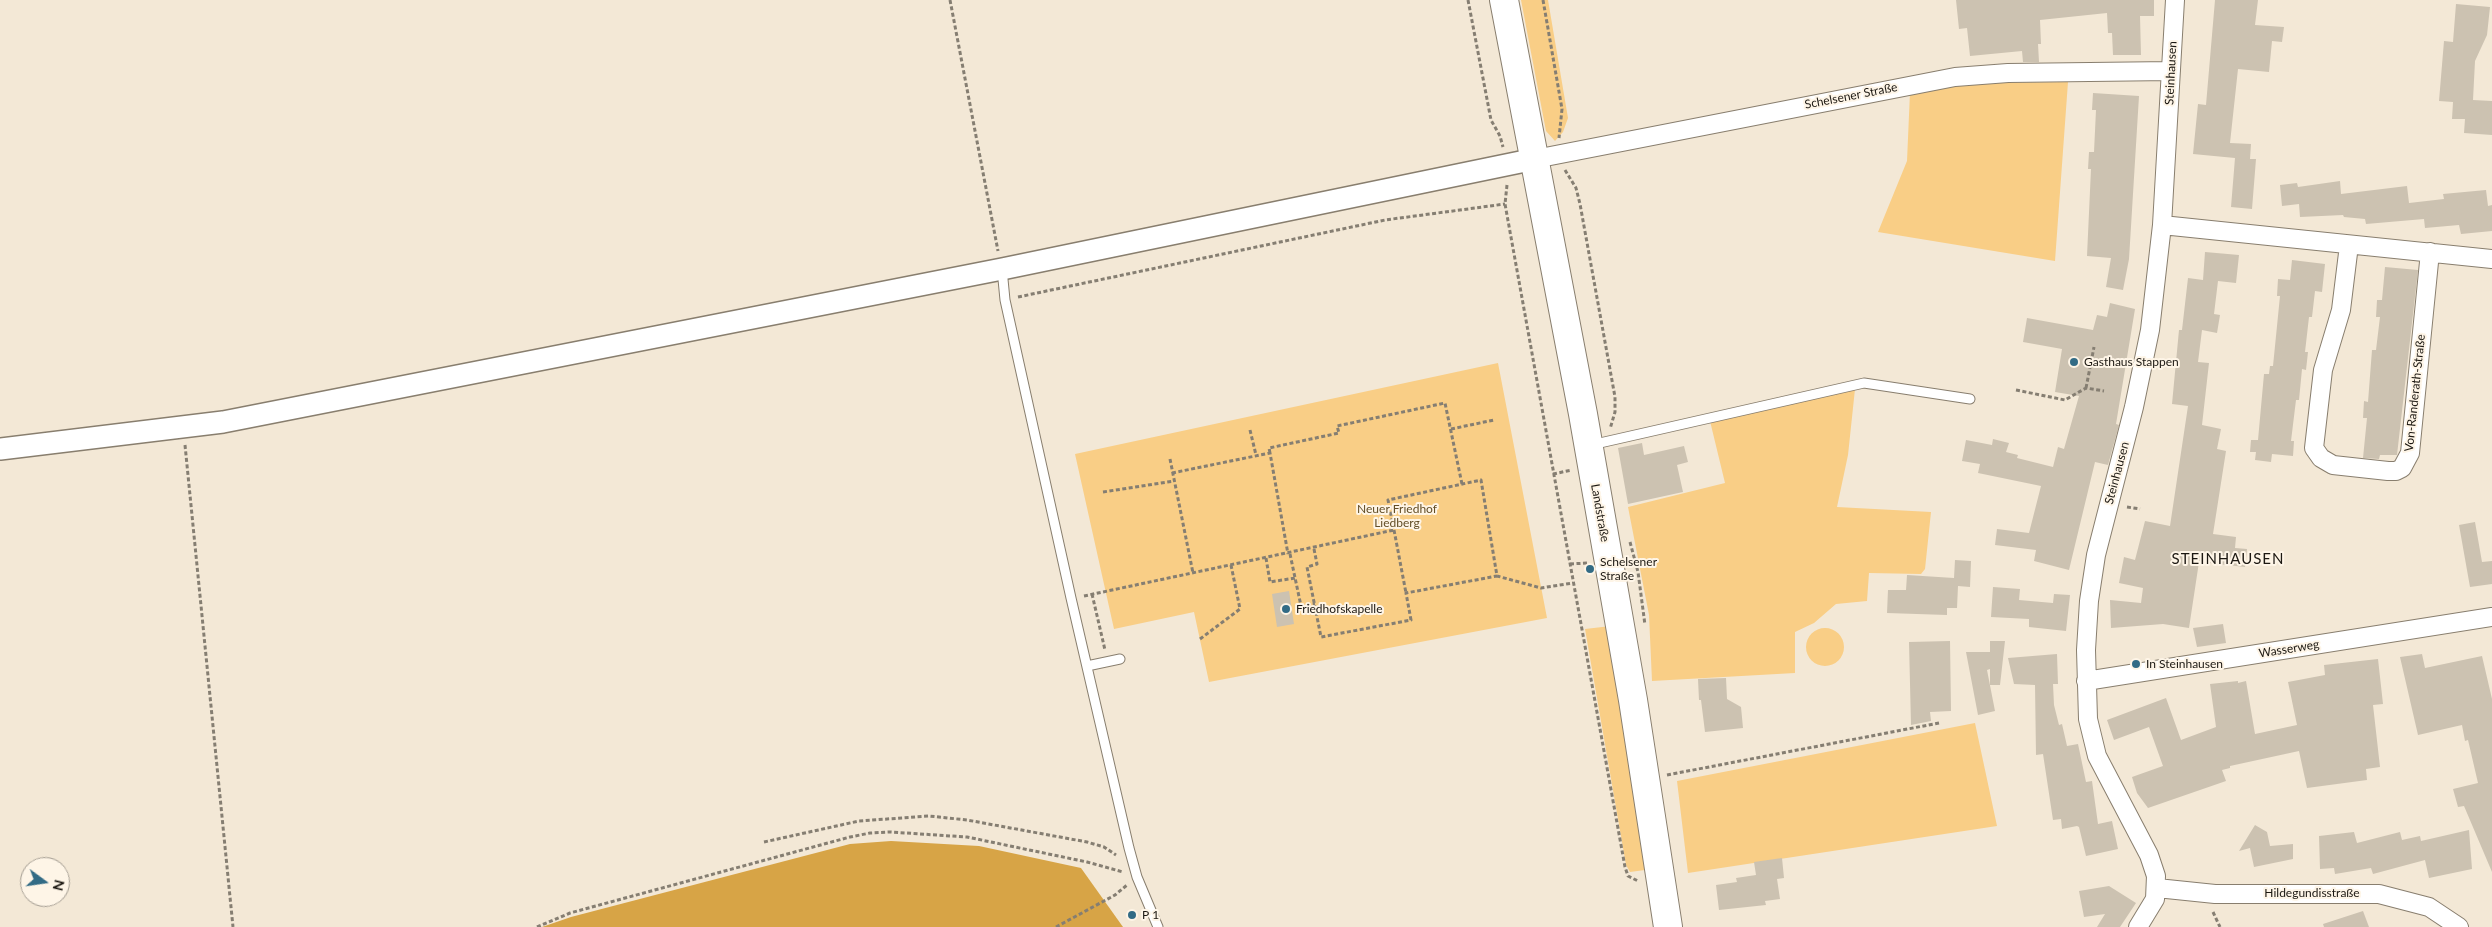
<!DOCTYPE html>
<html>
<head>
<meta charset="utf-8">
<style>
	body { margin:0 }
	#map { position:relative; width:2492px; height:927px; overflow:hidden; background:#f3e8d6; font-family:Lato,sans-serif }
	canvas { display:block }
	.north { position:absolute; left:20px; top:857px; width:50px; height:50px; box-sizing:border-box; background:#fef5e7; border:1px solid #a49d92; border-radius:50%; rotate:104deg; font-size:14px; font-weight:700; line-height:20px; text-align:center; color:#1c1812 }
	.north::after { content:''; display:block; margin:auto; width:18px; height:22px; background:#326b85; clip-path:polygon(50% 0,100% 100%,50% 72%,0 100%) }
</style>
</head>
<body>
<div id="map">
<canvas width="2492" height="927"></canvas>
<div class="north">N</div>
</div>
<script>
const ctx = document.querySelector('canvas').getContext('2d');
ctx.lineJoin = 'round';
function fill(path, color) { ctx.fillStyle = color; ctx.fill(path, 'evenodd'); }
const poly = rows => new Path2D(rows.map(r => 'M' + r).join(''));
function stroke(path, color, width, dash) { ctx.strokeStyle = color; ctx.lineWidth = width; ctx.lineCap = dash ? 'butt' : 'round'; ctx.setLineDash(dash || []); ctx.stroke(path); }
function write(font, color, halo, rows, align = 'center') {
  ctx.font = font + ' Lato,sans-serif'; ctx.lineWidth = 4; ctx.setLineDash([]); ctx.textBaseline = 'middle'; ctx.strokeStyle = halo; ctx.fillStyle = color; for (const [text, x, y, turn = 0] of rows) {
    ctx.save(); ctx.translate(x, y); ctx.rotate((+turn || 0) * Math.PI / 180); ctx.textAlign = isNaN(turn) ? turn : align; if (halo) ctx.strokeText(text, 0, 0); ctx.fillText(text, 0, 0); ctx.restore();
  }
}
const green = poly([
	[1521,0,1548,0,1568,118,1563,132,1555,141,1546,131],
	[2068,82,2055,261,1878,232,1907,161,1910,92,1965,83],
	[1498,363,1547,618,1209,682,1194,612,1114,629,1075,454],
	[1855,389,1848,455,1837,507,1931,512,1925,569,1921,574,1869,573,1867,601,1836,604,1814,623,1795,632,1795,673,1652,681,1649,615,1628,507,1725,483,1710,421],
	[1611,626,1650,863,1645,870,1630,872,1626,865,1585,629],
	'1806 647a19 19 0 1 1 38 0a19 19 0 1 1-38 0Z',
	[1975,723,1997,826,1688,873,1677,781]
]);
const forest = poly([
	[891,841,979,846,1081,868,1123,927,542,927,571,917,850,844]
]);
const building = poly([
	[1956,0,2154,0,2154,16,2140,16,2141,55,2113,55,2112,33,2108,33,2107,13,2040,20,2041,44,2038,44,2039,62,2023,62,2022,51,1970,56,1967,28,1959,29],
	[2215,0,2258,0,2255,25,2284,27,2282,42,2272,41,2269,72,2238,69,2230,143,2251,144,2250,159,2256,159,2252,209,2231,207,2235,158,2193,154,2198,104,2206,105],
	[2456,4,2490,7,2487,35,2475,61,2473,100,2492,101,2492,135,2464,133,2465,119,2452,119,2453,102,2439,101,2444,41,2453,42],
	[2093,93,2139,96,2129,259,2123,290,2106,287,2111,258,2087,256,2091,169,2088,169,2089,152,2094,152,2096,110,2092,110],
	[2340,181,2341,194,2407,186,2409,203,2444,199,2443,194,2486,190,2488,206,2492,205,2492,231,2461,234,2459,225,2425,228,2424,219,2366,224,2365,219,2344,217,2343,215,2300,217,2299,204,2282,206,2280,185,2297,183,2298,187],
	[2205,252,2239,255,2236,283,2218,281,2214,314,2220,315,2217,333,2202,330,2198,362,2209,363,2202,425,2221,429,2217,449,2226,451,2213,534,2236,537,2235,548,2247,549,2245,567,2199,562,2189,628,2163,624,2111,628,2110,600,2141,603,2143,588,2119,583,2124,557,2135,560,2145,521,2170,526,2188,406,2172,404,2179,330,2182,330,2188,278,2203,280],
	[2292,260,2325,264,2322,292,2315,291,2312,317,2309,317,2305,352,2308,352,2306,370,2302,369,2299,400,2296,400,2291,441,2294,441,2293,456,2272,454,2271,462,2255,460,2256,452,2250,452,2251,440,2258,440,2264,374,2269,374,2270,366,2273,366,2280,296,2277,296,2278,279,2290,280],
	[2385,267,2418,270,2397,455,2380,455,2379,459,2363,458,2367,418,2363,418,2364,401,2368,402,2372,350,2376,350,2380,317,2376,317,2377,300,2382,300],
	[2110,303,2135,309,2116,424,2119,425,2108,465,2095,462,2069,570,2034,561,2036,550,1995,545,1997,529,2029,533,2041,486,1978,473,1980,464,1962,461,1966,440,1992,445,1993,439,2009,443,2006,452,2018,455,2017,458,2053,467,2058,447,2064,449,2079,396,2055,392,2062,349,2023,342,2027,318,2093,330,2097,315,2107,317],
	[1642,443,1644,455,1684,446,1688,462,1677,465,1683,492,1628,504,1618,448],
	[2475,522,2482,562,2492,561,2492,584,2470,587,2459,525],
	[1955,560,1971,561,1970,587,1958,586,1957,608,1947,608,1947,615,1887,613,1888,590,1906,590,1907,575,1954,578],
	[1993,587,2020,589,2019,600,2053,603,2054,594,2070,595,2066,631,2029,627,2029,619,1991,617],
	[1289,591,1294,624,1277,627,1272,594],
	[2223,624,2226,643,2197,647,2193,628],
	[1950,641,1951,711,1930,712,1931,721,1911,725,1909,642],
	[1990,641,2005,641,2000,685,1990,685,1990,669,1987,670,1995,711,1978,715,1966,652,1990,652],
	[2057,654,2058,684,2053,684,2054,705,2059,725,2062,724,2067,746,2078,744,2086,782,2092,781,2098,824,2112,821,2118,849,2086,856,2079,827,2077,826,2062,829,2061,819,2053,820,2043,754,2036,755,2035,685,2014,684,2008,658],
	[2422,654,2425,668,2482,656,2492,699,2492,872,2464,806,2458,807,2453,789,2478,783,2468,740,2465,741,2462,725,2418,735,2400,657],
	[2378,659,2383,704,2373,705,2380,767,2366,769,2367,780,2307,788,2299,751,2230,766,2230,768,2222,770,2226,781,2148,808,2137,793,2132,777,2163,766,2149,727,2114,740,2107,720,2166,698,2181,740,2216,727,2210,684,2238,681,2238,683,2246,681,2255,734,2297,725,2288,682,2325,675,2324,665],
	[1726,678,1727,699,1741,707,1743,728,1705,732,1701,700,1699,700,1698,679],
	[2255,825,2267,832,2270,846,2293,844,2293,859,2254,867,2250,848,2239,851],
	[2469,830,2472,869,2429,878,2425,860,2373,874,2371,868,2335,874,2334,868,2320,869,2319,836,2354,832,2357,843,2400,832,2402,840,2420,836,2421,841],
	[1782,858,1784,878,1777,879,1780,899,1765,901,1766,905,1719,910,1716,885,1737,882,1736,878,1756,875,1754,862],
	[2109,886,2136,903,2120,927,2097,927,2105,914,2084,917,2079,891],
	[2363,911,2369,927,2324,927,2323,924]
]);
const path = poly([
	[950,0,998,251],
	[1468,0,1491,120,1500,136,1503,147],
	[1543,0,1562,109,1559,138],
	[1565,170,1576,188,1580,204,1615,397,1615,412,1610,429],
	[1507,185,1505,204,1625,867,1628,876,1638,881],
	[1018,297,1385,220,1505,204],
	[2086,388,2094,347],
	[2016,390,2065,400,2086,388,2104,391],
	[1451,429,1494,420],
	[1250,430,1256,455],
	[185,445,233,927],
	[1270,453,1269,448,1339,433,1337,426,1445,403,1462,484],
	[1170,459,1193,573],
	[1172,473,1270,453,1288,554],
	[1553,474,1572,470],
	[1103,492,1174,481],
	[2127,507,2140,509],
	[1394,530,1406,593],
	[1630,542,1638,572,1645,625],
	[1314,549,1317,564,1307,567,1321,637,1411,620,1406,593,1497,576],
	[1290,554,1301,606,1315,604],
	[1266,558,1270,582,1295,578],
	[1570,564,1587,563],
	[1092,594,1105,650],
	[1084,596,1394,530,1388,500,1481,480,1497,576,1541,588,1573,583],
	[1200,639,1240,609,1231,565],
	[1667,775,1939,723],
	[764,842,859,821,929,816,967,820,1087,842,1104,847,1116,855],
	[2213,912,2220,927],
	[537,927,570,913,850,837,870,833,890,832,967,837,1087,862,1123,872],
	[1056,927,1115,895,1127,885]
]);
const service = poly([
	[1002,269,1005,300,1071,598,1129,848,1137,877,1158,927],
	[1591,445,1864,383,1970,399],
	[1087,666,1120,659]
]);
const minor = poly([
	[1535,159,1955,77,2008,73,2171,71],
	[2162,225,2492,259],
	[2349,245,2341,310,2323,370,2314,448,2321,458,2333,465,2388,471,2396,471,2402,468,2410,453,2430,252],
	[2086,681,2492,617],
	[2157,888,2215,894,2379,894,2429,907,2459,927],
	[2138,927,2155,899,2156,876,2149,855,2097,756,2088,719,2086,650,2089,601,2096,555,2134,407,2150,330,2162,225,2175,0]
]);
const tertiary = poly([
	[0,449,223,422,1002,269,1535,159]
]);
const primary = poly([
	[1504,0,1583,414,1633,700,1668,927]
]);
const markers = [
	[2074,362,5,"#326b85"],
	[1590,569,5,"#326b85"],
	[1286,609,5,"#326b85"],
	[2136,664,5,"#326b85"],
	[1132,915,5,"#326b85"]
];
const streetNames = [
	["Steinhausen",2171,73,-87],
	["Schelsener Straße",1851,96,-11],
	["Von-Randerath-Straße",2415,393,-84],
	["Steinhausen",2117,473,-75],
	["Landstraße",1600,513,80],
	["Wasserweg",2289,649,-9],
	["Hildegundisstraße",2312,893]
];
const poiNames = [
	["Gasthaus Stappen",2084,362],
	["Schelsener",1600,562],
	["Straße",1600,576],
	["Friedhofskapelle",1296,609],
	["In Steinhausen",2146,664],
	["P 1",1142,915]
];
const parkNames = [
	["Neuer Friedhof",1397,509],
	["Liedberg",1397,523]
];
const quarterNames = [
	["STEINHAUSEN",2228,559]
];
fill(green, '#f9ce86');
fill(forest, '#d7a446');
fill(building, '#ccc2b1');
stroke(service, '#887e6e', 11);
stroke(minor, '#887e6e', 20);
stroke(tertiary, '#887e6e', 24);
stroke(primary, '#887e6e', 30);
stroke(path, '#857e72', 3, [4, 2.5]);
stroke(service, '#fff', 9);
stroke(minor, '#fff', 18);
stroke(tertiary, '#fff', 21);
stroke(primary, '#fff', 28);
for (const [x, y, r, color] of markers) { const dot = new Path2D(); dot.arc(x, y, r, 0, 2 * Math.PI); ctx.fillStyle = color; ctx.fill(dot); stroke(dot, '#fef5e7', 2); }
write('12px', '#1c1812', '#fef5e7', streetNames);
write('12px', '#1c1812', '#fef5e7', poiNames, 'left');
write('12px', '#634e27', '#fef5e7', parkNames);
ctx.letterSpacing = '1px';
write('15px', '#1c1812', '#fef5e7', quarterNames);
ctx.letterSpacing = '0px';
</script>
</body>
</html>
